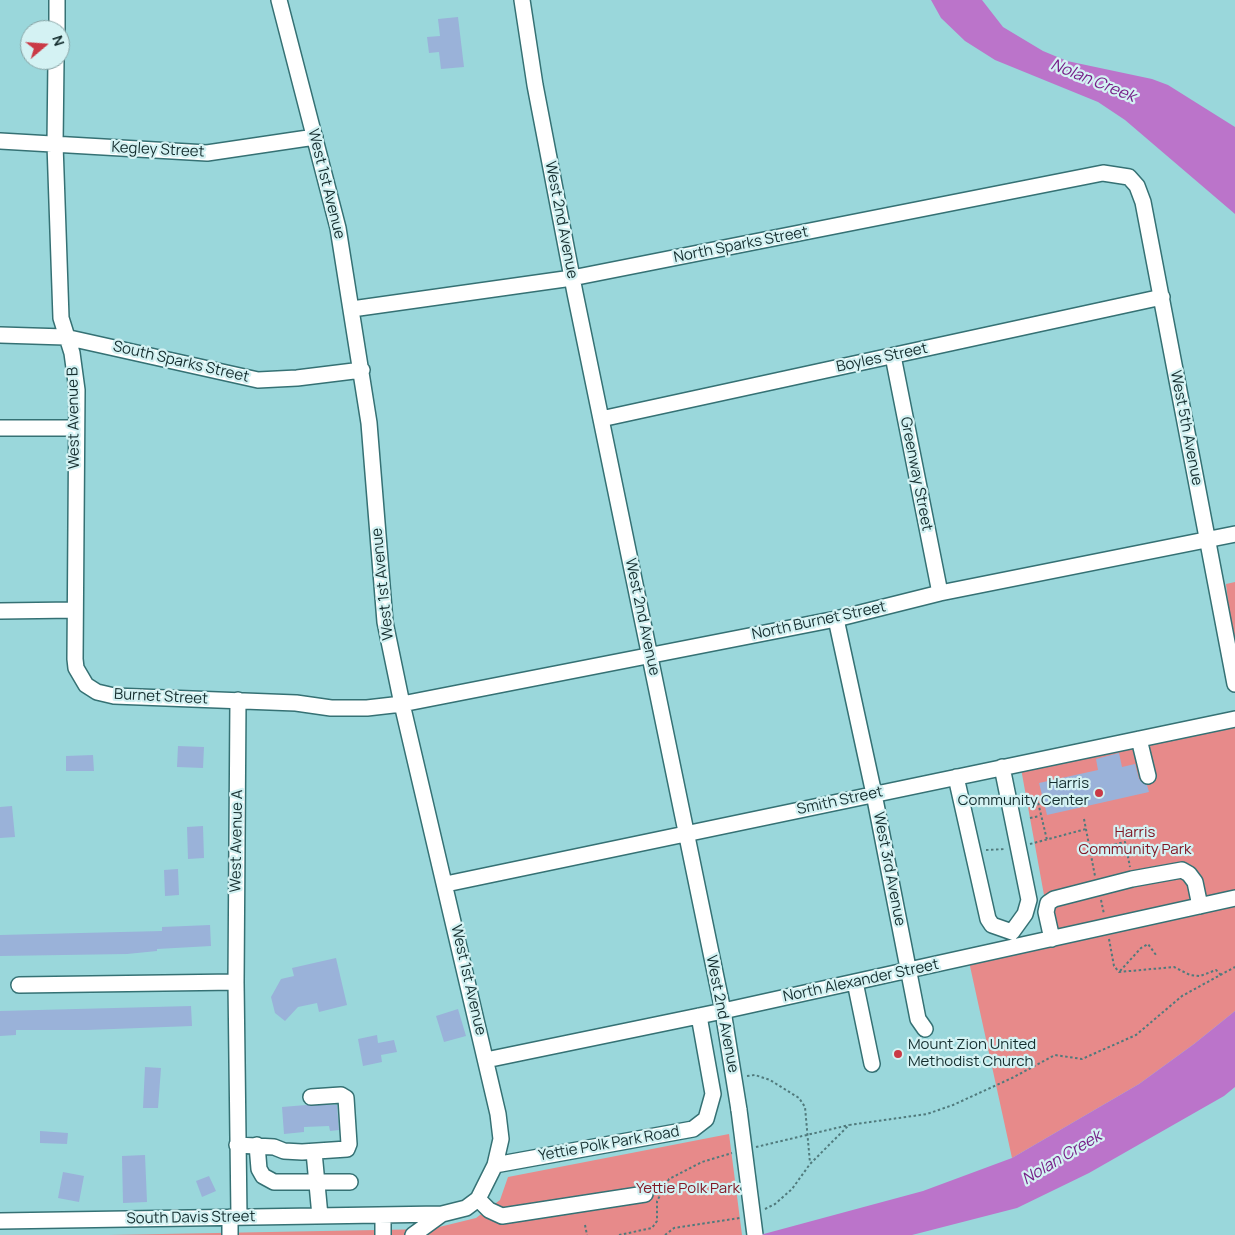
<!DOCTYPE html>
<html>
<head>
<meta charset="utf-8">
<style>
	body { margin:0 }
	#map { position:relative; width:1235px; height:1235px; overflow:hidden; background:#9ad7db; font-family:Manrope,sans-serif }
	canvas { display:block }
	.north { position:absolute; left:20px; top:20px; width:50px; height:50px; box-sizing:border-box; background:#d4f2f3; border:1px solid #87a3a4; border-radius:50%; rotate:72deg; font-size:14px; font-weight:700; line-height:20px; text-align:center; color:#142d2e }
	.north::after { content:''; display:block; margin:auto; width:18px; height:22px; background:#ca3a46; clip-path:polygon(50% 0,100% 100%,50% 72%,0 100%) }
</style>
</head>
<body>
<div id="map">
<canvas width="1235" height="1235"></canvas>
<div class="north">N</div>
</div>
<script>
const ctx = document.querySelector('canvas').getContext('2d');
ctx.lineJoin = 'round';
function fill(path, color) { ctx.fillStyle = color; ctx.fill(path, 'evenodd'); }
const poly = rows => new Path2D(rows.map(r => 'M' + r).join(''));
function stroke(path, color, width, dash) { ctx.strokeStyle = color; ctx.lineWidth = width; ctx.lineCap = dash ? 'butt' : 'round'; ctx.setLineDash(dash || []); ctx.stroke(path); }
function write(font, color, halo, rows, align = 'center') {
  ctx.font = font + ' Manrope,sans-serif'; ctx.lineWidth = 4.5; ctx.setLineDash([]); ctx.textBaseline = 'middle'; ctx.strokeStyle = halo; ctx.fillStyle = color; for (const [text, x, y, turn = 0] of rows) {
    ctx.save(); ctx.translate(x, y); ctx.rotate((+turn || 0) * Math.PI / 180); ctx.textAlign = isNaN(turn) ? turn : align; if (halo) ctx.strokeText(text, 0, 0); ctx.fillText(text, 0, 0); ctx.restore();
  }
}
const green = poly([
	[1235,582,1235,661,1226,584],
	[1235,719,1235,1011,1194,1044,1139,1084,1012,1158,968,957,1052,939,1020,763],
	[729,1134,742,1235,108,1235,431,1229,476,1218,500,1200,508,1177]
]);
const water = poly([
	[931,0,982,0,1003,27,1043,51,1067,61,1152,79,1168,85,1235,127,1235,214,1125,120,1098,102,995,60,965,41,941,18],
	[1235,1011,1235,1087,1224,1096,1089,1173,1017,1208,912,1235,760,1235,923,1191,1012,1158,1139,1084,1194,1044]
]);
const building = poly([
	[458,17,464,67,441,69,439,52,429,53,427,37,440,36,438,19],
	[178,746,204,747,203,768,177,767],
	[1119,753,1122,767,1135,764,1139,779,1147,785,1149,792,1047,815,1039,783,1098,770,1096,759],
	[93,755,94,771,66,771,66,756],
	[12,806,15,837,0,838,0,807],
	[203,826,204,858,188,859,187,827],
	[178,869,179,895,165,896,164,870],
	[210,925,211,946,157,949,157,951,127,954,0,956,0,935,162,931,162,927],
	[336,958,347,1005,319,1012,317,1003,298,1007,285,1021,275,1013,271,997,281,979,294,976,292,968],
	[191,1006,192,1026,87,1030,16,1030,16,1035,0,1036,0,1011],
	[458,1009,466,1036,444,1042,436,1016],
	[377,1035,378,1043,394,1040,397,1052,381,1055,382,1062,363,1066,358,1039],
	[145,1067,161,1068,158,1108,143,1108],
	[306,1105,337,1105,339,1130,330,1131,329,1126,304,1127,304,1132,284,1134,282,1107],
	[40,1131,68,1133,67,1144,40,1143],
	[145,1155,147,1202,123,1203,122,1156],
	[63,1172,84,1176,79,1202,58,1198],
	[209,1176,216,1191,202,1197,196,1181]
]);
const path = poly([
	[1037,798,1047,840],
	[1030,818,1040,816],
	[1084,819,1095,876],
	[1030,844,1086,829],
	[986,850,1006,849],
	[1090,850,1125,842,1130,867],
	[1101,900,1104,914],
	[1109,939,1114,966,1119,972,1174,967,1190,975,1200,976,1216,970,1221,975],
	[1120,971,1141,948,1148,944,1156,955],
	[747,1076,755,1075,770,1080,799,1098,805,1107,810,1163],
	[756,1147,849,1125],
	[765,1209,775,1204,792,1189,810,1164,849,1125,927,1114,953,1105,1012,1078,1055,1055,1082,1059,1136,1035,1182,996,1235,967],
	[585,1225,587,1235],
	[619,1235,652,1228,657,1221,657,1201,669,1179,702,1162,732,1153],
	[665,1235,674,1228,740,1218]
]);
const minor = poly([
	[522,0,535,85,575,293,723,1011,739,1110],
	[57,30,57,0],
	[56,60,55,144,61,318,72,353,77,390,75,659,76,668,86,685,97,692,114,696,296,703,331,708,367,708,402,704,836,619,940,593,1235,534],
	[0,141,207,153,315,137],
	[352,309,572,278,1103,173,1129,177,1137,186,1143,202,1235,684],
	[0,335,65,337,258,380,297,378,362,370],
	[893,356,940,593],
	[601,419,1162,297],
	[0,428,76,428],
	[0,611,75,610],
	[836,619,874,794,918,1019,925,1029],
	[238,700,236,982,239,1217],
	[1139,739,1148,776],
	[956,777,988,919,992,925,1012,932,1025,914,1029,900,1002,767],
	[446,884,1235,719],
	[1052,939,1046,912,1048,903,1054,899,1132,879,1182,870,1189,874,1195,882,1200,906],
	[855,982,872,1064],
	[19,985,236,982],
	[486,1060,723,1011,1235,898],
	[237,1145,274,1147,284,1151,302,1152,347,1149,349,1144,346,1098,341,1095,311,1097],
	[257,1145,259,1169,263,1176,274,1182,350,1182],
	[314,1152,320,1216],
	[495,1165,693,1129,706,1119,713,1094,699,1016],
	[478,1199,489,1210,502,1216,645,1194],
	[383,1216,383,1235],
	[230,1217,230,1235],
	[0,1221,442,1214,466,1208,478,1199,495,1165,501,1139,498,1114,402,704,385,622,369,423,338,228,279,0],
	[413,1235,442,1214]
]);
const minorBridge = poly([
	[739,1110,755,1235]
]);
const markers = [
	[1099,793,5,"#ca3a46"],
	[898,1054,5,"#ca3a46"]
];
const streetNames = [
	["Kegley Street",158,150,3],
	["West 1st Avenue",326,184,76],
	["West 2nd Avenue",561,220,79],
	["North Sparks Street",741,245,-11],
	["Boyles Street",882,358,-12],
	["South Sparks Street",181,362,13],
	["West Avenue B",74,418,-91],
	["West 5th Avenue",1186,428,79],
	["Greenway Street",916,474,79],
	["West 1st Avenue",383,584,-96],
	["West 2nd Avenue",642,617,78],
	["North Burnet Street",819,621,-12],
	["Burnet Street",161,697,3],
	["Smith Street",840,801,-12],
	["West Avenue A",237,841,-89],
	["West 3rd Avenue",889,869,79],
	["West 1st Avenue",468,980,77],
	["North Alexander Street",861,981,-12],
	["West 2nd Avenue",722,1014,79],
	["Yettie Polk Park Road",609,1144,-10],
	["South Davis Street",191,1218,-1]
];
const poiNames = [
	["Harris",1089,784],
	["Community Center",1089,801],
	["Mount Zion United",908,1045,"left"],
	["Methodist Church",908,1062,"left"]
];
const parkNames = [
	["Harris",1135,833],
	["Community Park",1135,850],
	["Yettie Polk Park",688,1189]
];
const waterNames = [
	["Nolan Creek",1093,81,22],
	["Nolan Creek",1062,1158,-31]
];
fill(green, '#e78a8a');
fill(water, '#bb74ca');
fill(building, '#9ab2d9');
stroke(minor, '#357174', 18);
stroke(path, '#507a7c', 2, [2.5, 2.5]);
stroke(minor, '#fff', 15);
stroke(minorBridge, '#357174', 18, []);
stroke(minorBridge, '#fff', 15);
for (const [x, y, r, color] of markers) { const dot = new Path2D(); dot.arc(x, y, r, 0, 2 * Math.PI); ctx.fillStyle = color; ctx.fill(dot); stroke(dot, '#d4f2f3', 2); }
write('15px', '#142d2e', '#d4f2f3', streetNames);
write('15px', '#142d2e', '#d4f2f3', poiNames, 'right');
write('15px', '#811825', '#d4f2f3', parkNames);
write('italic 16px', '#761e87', '#d4f2f3', waterNames);
</script>
</body>
</html>
